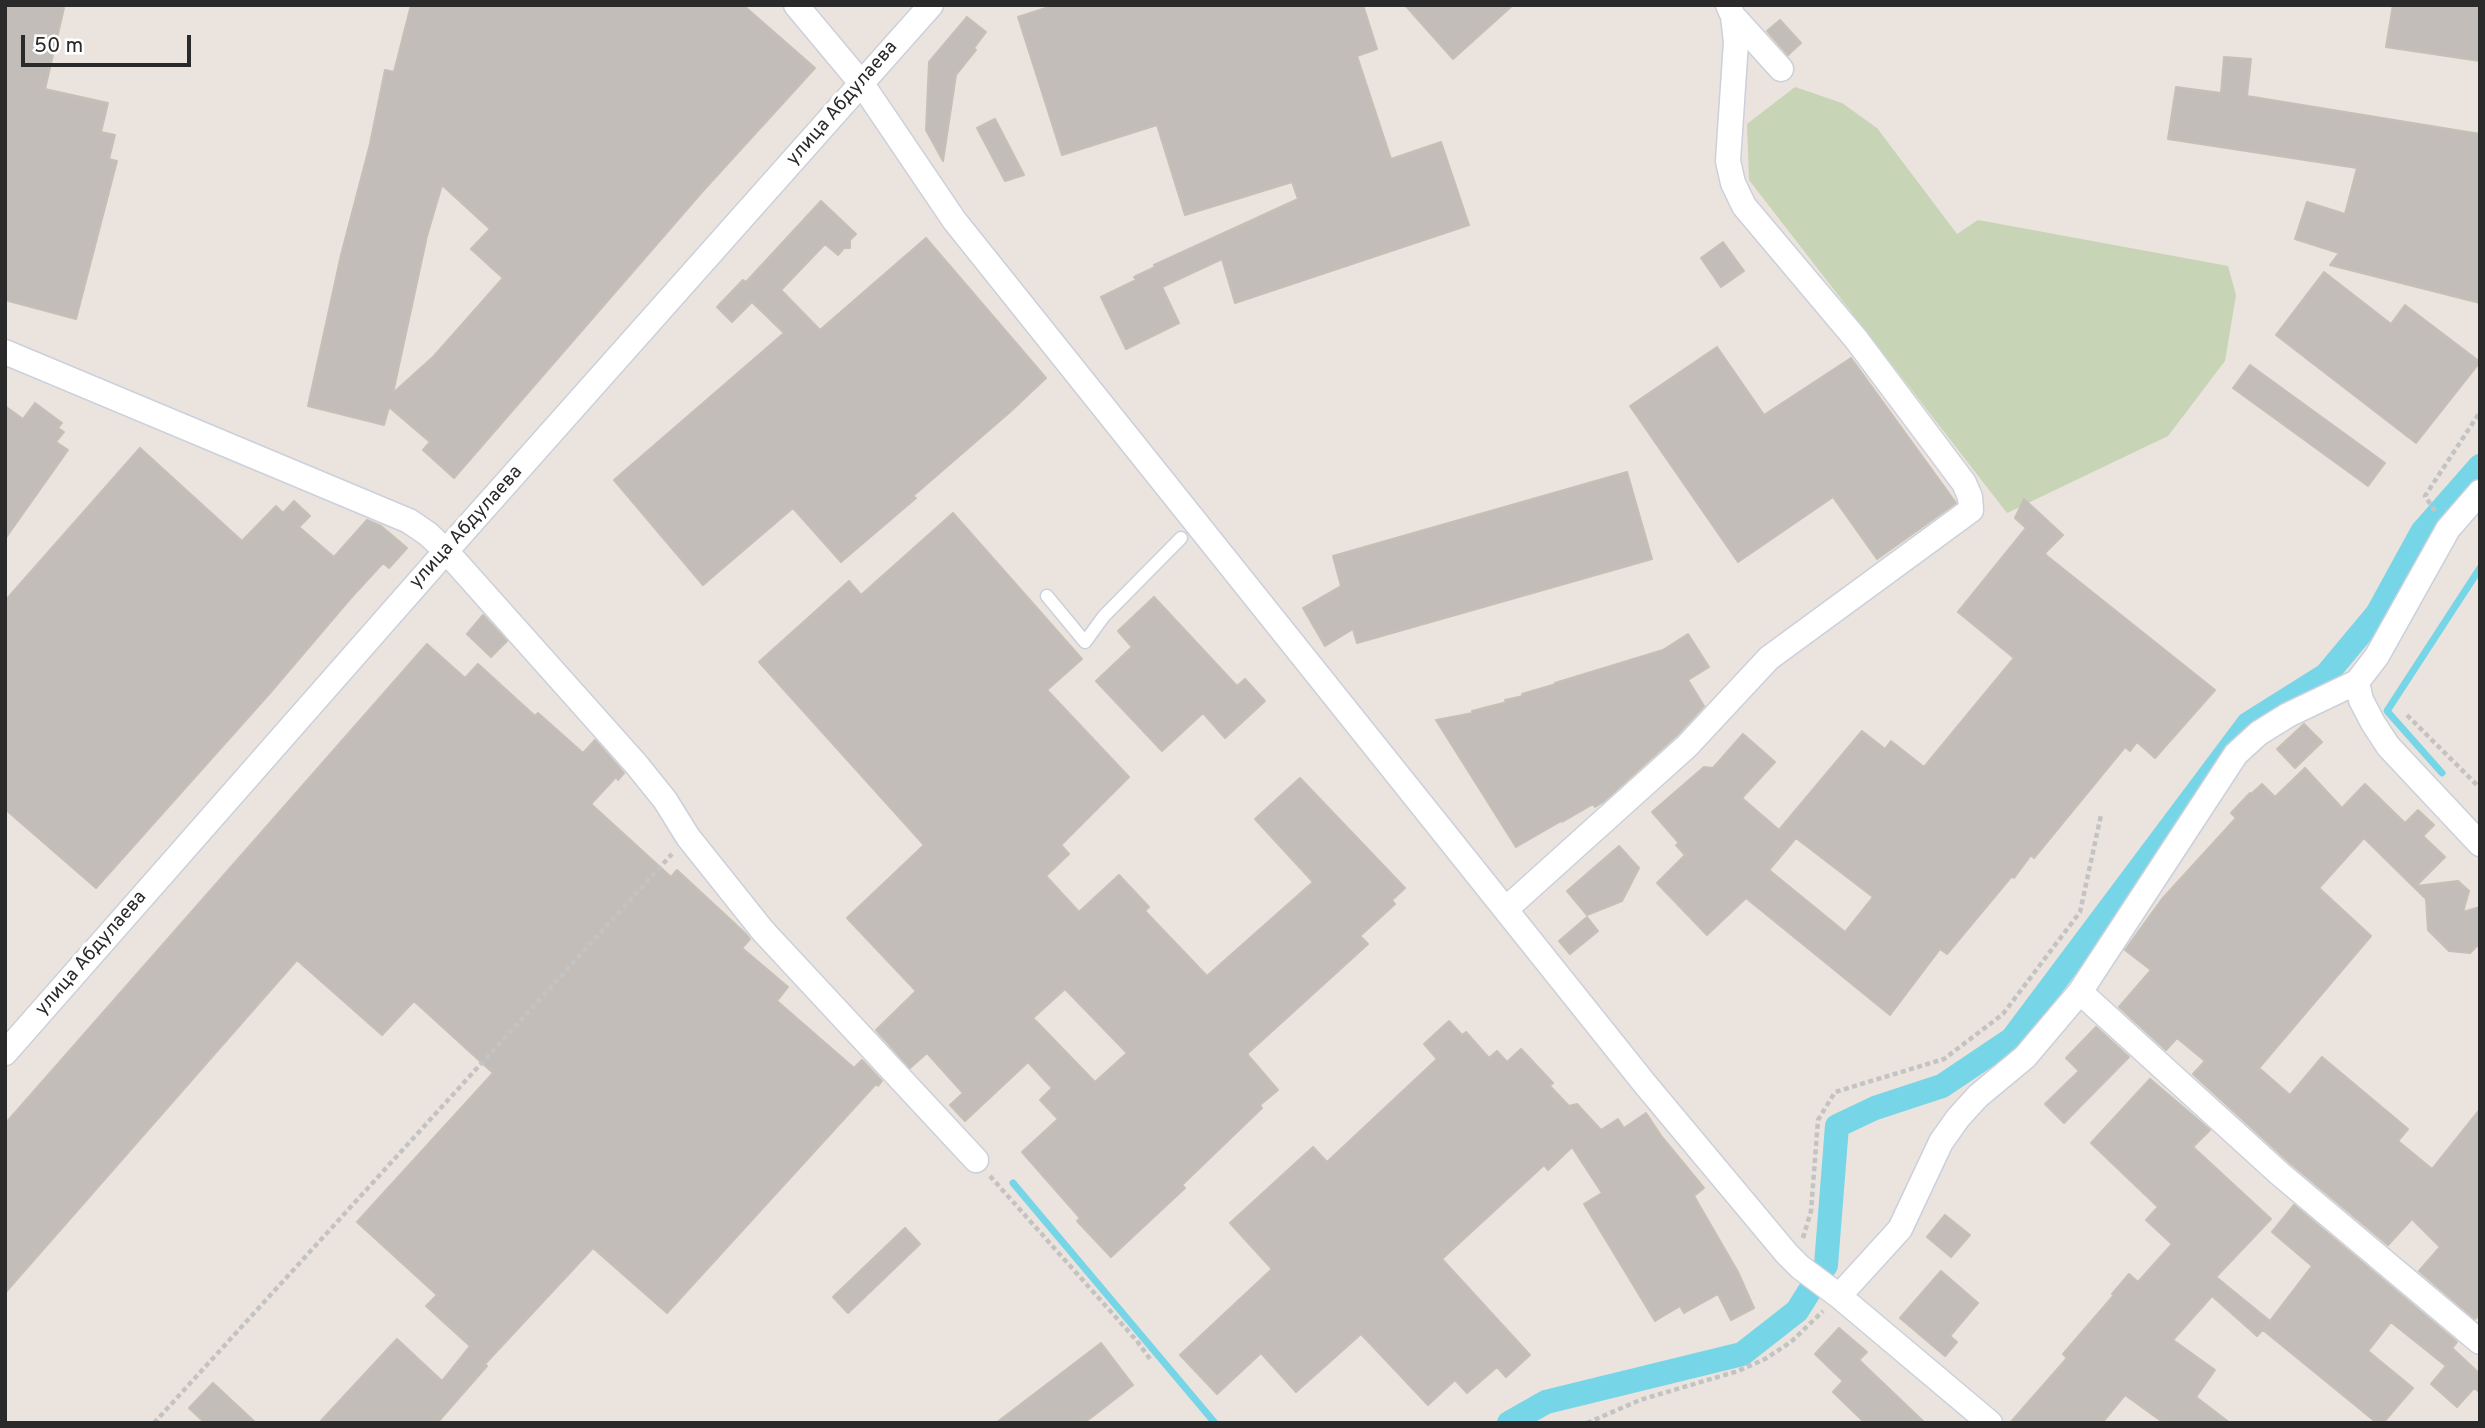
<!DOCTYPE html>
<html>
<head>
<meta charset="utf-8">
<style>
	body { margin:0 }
	#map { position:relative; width:2485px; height:1428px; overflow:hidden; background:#ebe3dd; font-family:Overpass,sans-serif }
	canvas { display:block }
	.frame { position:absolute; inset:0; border:7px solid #2a2a2a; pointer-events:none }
	.scale { position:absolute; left:21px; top:35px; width:170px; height:32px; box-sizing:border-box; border:4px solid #2a2a2a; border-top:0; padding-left:9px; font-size:21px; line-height:24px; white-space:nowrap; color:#2a2a2a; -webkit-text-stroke:5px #fff; paint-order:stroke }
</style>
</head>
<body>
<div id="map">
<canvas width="2485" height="1428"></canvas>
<div class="frame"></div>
<div class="scale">50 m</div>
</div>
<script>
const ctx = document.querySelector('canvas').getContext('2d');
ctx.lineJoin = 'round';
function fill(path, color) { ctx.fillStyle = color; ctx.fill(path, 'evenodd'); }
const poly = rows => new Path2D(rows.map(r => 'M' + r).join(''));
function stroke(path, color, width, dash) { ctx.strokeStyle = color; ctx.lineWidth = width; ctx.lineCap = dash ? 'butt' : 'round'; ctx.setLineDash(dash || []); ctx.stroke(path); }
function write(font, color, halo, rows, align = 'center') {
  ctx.font = font + ' Overpass,sans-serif'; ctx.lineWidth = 7; ctx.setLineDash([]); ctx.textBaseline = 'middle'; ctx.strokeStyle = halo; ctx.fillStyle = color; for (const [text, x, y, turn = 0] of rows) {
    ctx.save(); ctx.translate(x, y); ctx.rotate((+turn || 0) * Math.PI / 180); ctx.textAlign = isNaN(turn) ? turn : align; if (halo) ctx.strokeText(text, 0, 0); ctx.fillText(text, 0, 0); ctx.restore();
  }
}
const cemetery = poly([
	[1795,87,1842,103,1877,128,1957,234,1978,220,2228,266,2236,295,2225,361,2168,436,2007,513,1749,180,1747,124]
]);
const stream = poly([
	[2442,773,2387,711,2480,568],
	[1013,1183,1215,1423]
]);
const canal = poly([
	[1509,1423,1546,1402,1742,1354,1797,1311,1826,1265,1837,1126,1875,1108,1942,1086,2012,1039,2248,724,2326,675,2377,614,2422,532,2480,466]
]);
const building = poly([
	[5,5,53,5,64,8,45,89,108,103,101,132,115,135,109,159,117,161,76,319,5,300,5,5],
	[411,5,743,5,815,68,702,192,454,478,423,450,430,442,389,407,384,425,308,406,341,255,370,144,385,70,394,72,411,5],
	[442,185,490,229,471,249,503,278,434,356,393,393,427,236,442,185],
	[1055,5,1363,5,1377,49,1357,56,1391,159,1441,142,1469,225,1235,303,1222,259,1162,287,1179,323,1126,349,1101,297,1136,280,1134,277,1155,267,1154,265,1298,199,1292,182,1185,215,1157,125,1062,155,1018,17,1055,5],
	[1405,5,1513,5,1453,59,1405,5],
	[2393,5,2480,5,2480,61,2386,47,2393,5],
	[967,17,986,32,974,48,976,50,956,75,943,161,926,130,929,62,967,17],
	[1780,20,1801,43,1788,55,1767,31,1780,20],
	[2224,57,2251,59,2247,96,2480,134,2480,303,2330,265,2339,253,2295,239,2307,202,2345,214,2357,168,2168,139,2176,87,2221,93,2224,57],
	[995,119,1024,175,1005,181,977,128,995,119],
	[821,201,856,234,850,240,850,248,844,248,838,255,825,244,781,290,820,330,926,238,1046,378,1010,412,913,496,916,498,841,562,793,508,703,585,614,480,784,333,752,302,732,322,717,307,743,280,746,282,821,201],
	[1723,242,1744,271,1721,287,1701,258,1723,242],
	[2324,272,2391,324,2405,305,2480,362,2416,443,2276,335,2324,272],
	[1717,347,1764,415,1851,358,1956,503,1877,559,1833,497,1738,562,1630,406,1717,347],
	[2250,365,2385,463,2368,486,2233,388,2250,365],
	[35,403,62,423,58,428,64,432,56,442,68,450,5,539,5,406,23,419,35,403],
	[140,448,242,541,276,506,283,513,294,501,310,516,299,527,334,557,367,520,381,526,407,548,389,568,383,563,350,599,270,693,96,888,5,809,5,601,140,448],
	[1627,472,1652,559,1357,643,1353,629,1325,646,1303,608,1341,586,1333,556,1627,472],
	[2024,499,2063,535,2045,553,2047,556,2215,690,2155,758,2137,742,2130,751,2125,747,2034,858,2031,855,2014,878,2012,876,1947,954,1940,949,1890,1015,1746,898,1707,935,1657,883,1685,855,1676,845,1679,843,1652,812,1704,767,1713,768,1743,734,1775,762,1742,798,1779,830,1862,731,1885,749,1891,741,1924,767,2014,658,1958,612,2026,528,2015,518,2024,499],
	[1796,838,1873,897,1845,932,1769,870,1796,838],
	[953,513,1082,659,1047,690,1129,777,1061,845,1069,854,1046,876,1079,912,1119,875,1149,907,1145,911,1207,976,1313,882,1255,819,1300,778,1405,888,1392,900,1395,904,1360,936,1368,944,1247,1054,1278,1090,1260,1105,1262,1108,1182,1185,1185,1188,1111,1257,1077,1221,1080,1218,1022,1152,1058,1119,1040,1100,1052,1088,1028,1062,965,1121,950,1105,963,1093,927,1053,910,1068,876,1030,916,991,847,918,924,845,759,662,849,581,861,595,953,513],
	[1065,989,1127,1053,1095,1082,1033,1018,1065,989],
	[1154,597,1237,686,1245,679,1265,701,1225,738,1203,713,1162,751,1096,681,1132,647,1118,631,1154,597],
	[483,615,507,641,491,657,467,634,483,615],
	[1688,634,1709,667,1688,680,1704,706,1677,735,1603,802,1595,807,1593,804,1562,822,1561,821,1516,847,1436,720,1473,713,1472,711,1507,702,1505,700,1523,696,1522,694,1556,684,1555,683,1663,650,1688,634],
	[427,644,465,678,478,664,535,716,538,713,583,753,595,740,624,773,618,780,616,777,591,804,671,877,677,870,746,934,750,939,742,948,788,987,777,1001,854,1068,862,1060,882,1081,878,1086,876,1084,667,1313,593,1248,485,1364,487,1366,437,1423,319,1423,397,1339,442,1381,470,1346,426,1306,437,1295,357,1222,493,1073,414,1001,382,1035,297,960,5,1293,5,1124,427,644],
	[2304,724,2322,742,2295,768,2277,749,2304,724],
	[2305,768,2342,808,2365,784,2405,823,2418,810,2434,825,2423,836,2445,857,2416,886,2458,881,2469,891,2463,912,2480,907,2480,943,2470,953,2449,951,2428,930,2426,899,2364,838,2319,888,2371,936,2259,1068,2290,1095,2322,1057,2408,1129,2398,1141,2432,1169,2480,1109,2480,1313,2475,1319,2419,1271,2440,1247,2412,1219,2388,1245,2290,1163,2193,1074,2205,1061,2177,1038,2166,1050,2119,1007,2151,970,2125,950,2162,899,2236,818,2231,813,2250,793,2251,794,2262,784,2275,797,2305,768],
	[1619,846,1639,868,1622,901,1587,915,1567,891,1619,846],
	[1587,917,1598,931,1570,954,1559,941,1587,917],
	[1449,1021,1462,1035,1466,1032,1489,1058,1497,1051,1507,1062,1521,1049,1553,1083,1550,1086,1569,1106,1577,1104,1601,1130,1618,1119,1624,1128,1646,1113,1662,1137,1704,1188,1694,1196,1738,1272,1754,1308,1731,1320,1718,1294,1684,1313,1680,1306,1655,1321,1584,1204,1602,1193,1572,1147,1548,1170,1544,1165,1442,1259,1530,1355,1506,1377,1497,1367,1467,1393,1455,1380,1428,1405,1361,1334,1296,1392,1261,1353,1217,1394,1180,1355,1272,1269,1230,1223,1313,1147,1327,1162,1437,1059,1424,1044,1449,1021],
	[2096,1027,2129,1057,2064,1123,2045,1104,2079,1071,2066,1058,2096,1027],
	[2150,1079,2210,1130,2193,1147,2271,1219,2216,1277,2270,1321,2257,1336,2212,1296,2173,1340,2215,1370,2196,1397,2230,1423,2164,1423,2125,1395,2102,1423,2010,1423,2067,1358,2063,1354,2114,1295,2112,1294,2129,1274,2138,1282,2172,1244,2146,1220,2158,1207,2091,1143,2150,1079],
	[2294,1205,2457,1342,2452,1348,2480,1374,2478,1391,2474,1388,2457,1407,2431,1384,2446,1366,2391,1322,2368,1351,2413,1388,2383,1423,2377,1423,2263,1330,2312,1266,2272,1232,2294,1205],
	[1945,1215,1970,1235,1951,1257,1927,1237,1945,1215],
	[905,1228,920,1244,848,1313,833,1297,905,1228],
	[1941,1271,1978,1303,1950,1336,1957,1342,1945,1356,1900,1318,1941,1271],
	[1839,1328,1867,1352,1859,1360,1925,1423,1865,1423,1833,1392,1843,1381,1815,1354,1839,1328],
	[1101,1343,1133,1385,1101,1410,1084,1423,996,1423,1101,1343],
	[213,1383,256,1423,205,1423,189,1408,213,1383]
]);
const path = poly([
	[2435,511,2425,496,2480,412],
	[2407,715,2480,788],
	[990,1176,1137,1341,1150,1359],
	[1803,1238,1811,1211,1818,1120,1835,1092,1944,1059,2003,1014,2080,912,2101,815],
	[154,1423,672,854],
	[1587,1423,1640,1400,1738,1371,1765,1359,1791,1342,1823,1311]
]);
const lane = poly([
	[1047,596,1085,642,1104,616,1181,538]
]);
const street = poly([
	[796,5,862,84,954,220,1645,1084,1787,1254,1800,1267,1839,1296,1990,1423],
	[1733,16,1781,69],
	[5,352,409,521,428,534,446,551,636,764,665,800,688,837,763,931,976,1160],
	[2357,682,2361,700,2373,723,2388,746,2480,844],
	[1506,909,1687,746,1769,658,1971,510,1970,497,1964,483,1856,339,1744,206,1733,183,1728,161,1736,42,1733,16,1728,5],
	[2080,992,2280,1174,2480,1342],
	[5,1053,446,551,931,5],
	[1839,1296,1900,1229,1941,1142,1958,1118,1978,1096,2025,1057,2080,992,2236,754,2259,733,2288,715,2357,682,2377,656,2448,529,2480,492]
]);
const streetNames = [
	["улица Абдулаева",843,104,-49],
	["улица Абдулаева",467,528,-48],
	["улица Абдулаева",92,954,-49]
];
fill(cemetery, '#c7d4b5');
stroke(stream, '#76d5e6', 7);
stroke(canal, '#76d5e6', 24);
fill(building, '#c3bdb9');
stroke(building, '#c6bfb6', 2);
stroke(lane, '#cbd0db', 15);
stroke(street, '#cbd0db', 27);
stroke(path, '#c3c3c3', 4.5, [5, 3.5]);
stroke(lane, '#fff', 12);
stroke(street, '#fff', 24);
write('19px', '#2a2a2a', '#fff', streetNames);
</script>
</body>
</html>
